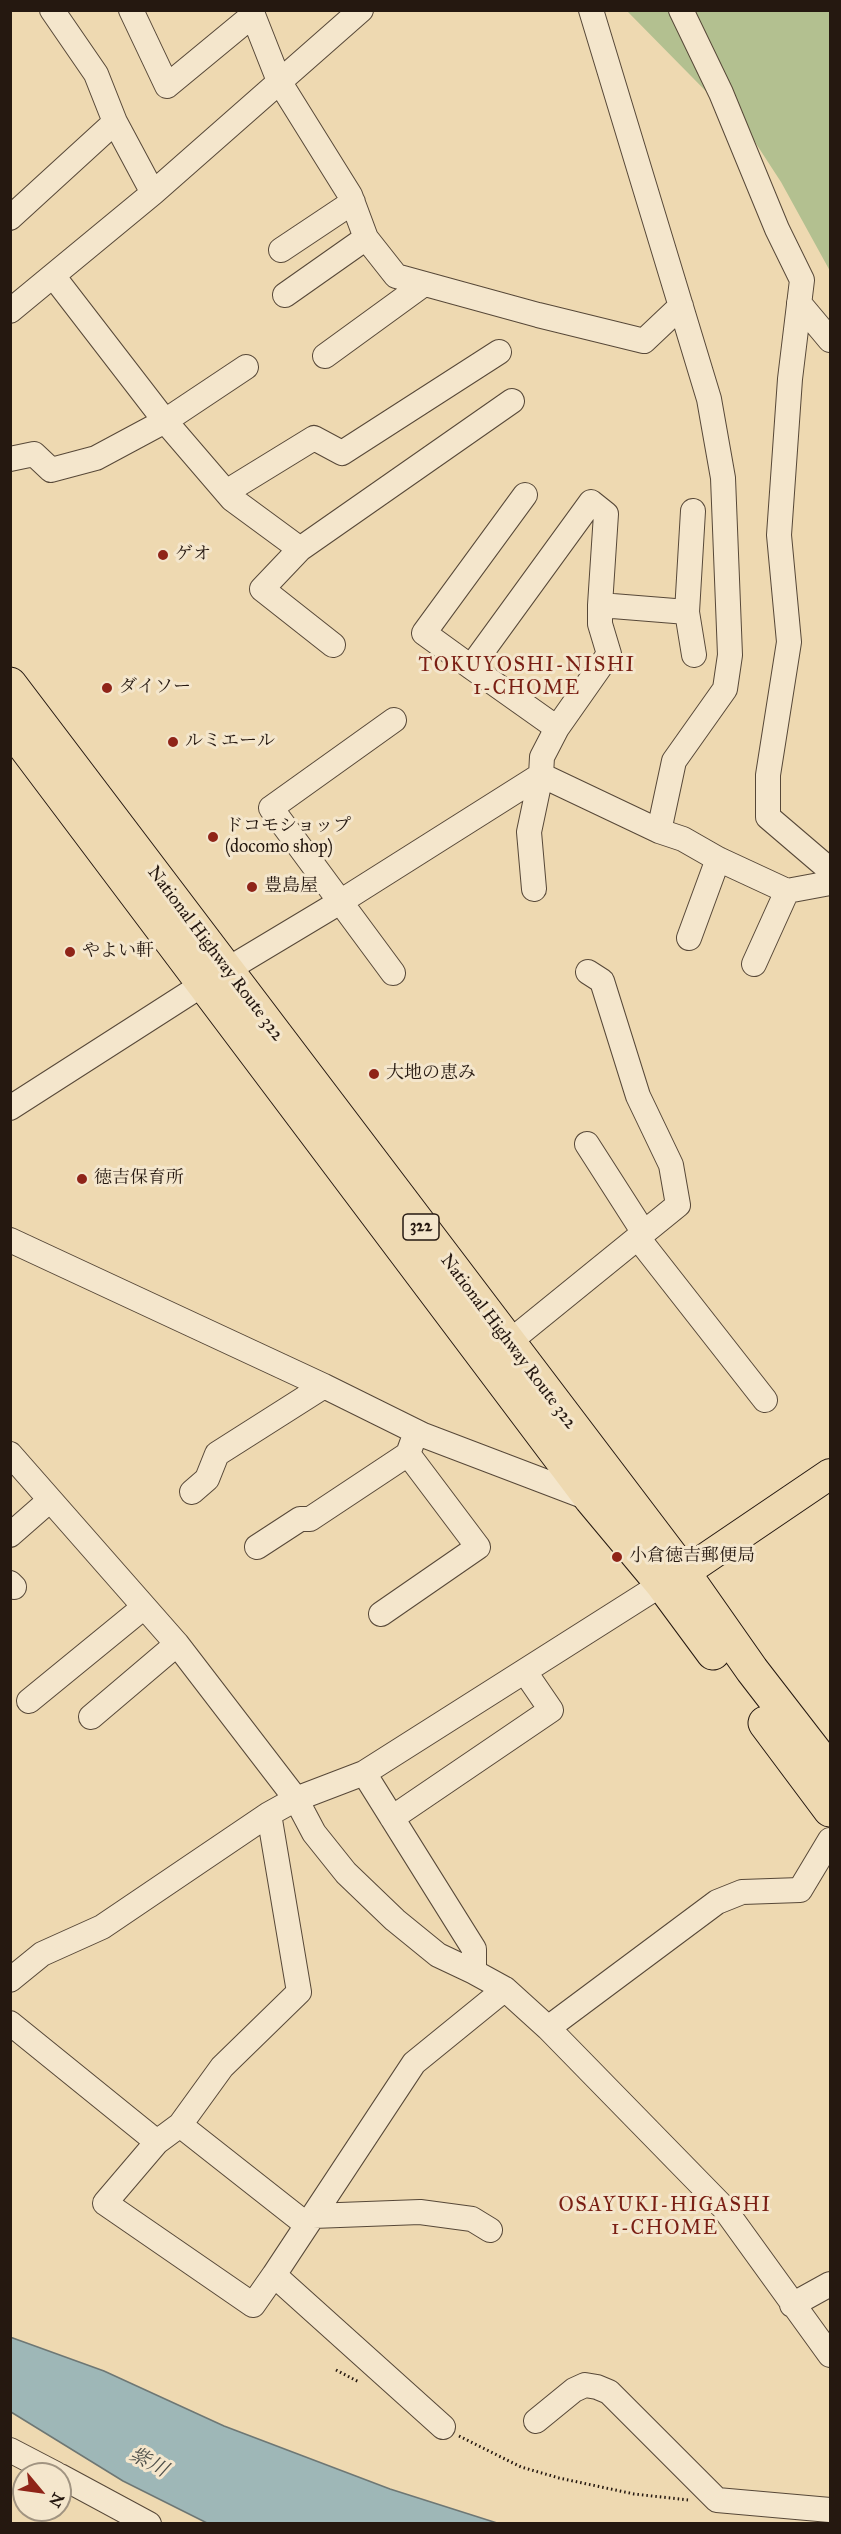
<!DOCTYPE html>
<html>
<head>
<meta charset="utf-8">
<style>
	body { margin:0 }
	#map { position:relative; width:841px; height:2534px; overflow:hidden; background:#eed9b1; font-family:"IM FELL Great Primer",serif }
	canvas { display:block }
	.frame { position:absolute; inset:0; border:12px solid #251810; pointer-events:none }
	.north { position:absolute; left:12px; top:2462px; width:60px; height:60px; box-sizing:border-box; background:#f4e6cc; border:2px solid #a19481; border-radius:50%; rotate:119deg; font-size:16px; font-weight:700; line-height:24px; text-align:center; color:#251810 }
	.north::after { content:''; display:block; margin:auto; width:21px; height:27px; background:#8f2418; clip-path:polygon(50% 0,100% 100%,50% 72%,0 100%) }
</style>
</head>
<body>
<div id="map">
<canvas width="841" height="2534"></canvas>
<div class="frame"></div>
<div class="north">N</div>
</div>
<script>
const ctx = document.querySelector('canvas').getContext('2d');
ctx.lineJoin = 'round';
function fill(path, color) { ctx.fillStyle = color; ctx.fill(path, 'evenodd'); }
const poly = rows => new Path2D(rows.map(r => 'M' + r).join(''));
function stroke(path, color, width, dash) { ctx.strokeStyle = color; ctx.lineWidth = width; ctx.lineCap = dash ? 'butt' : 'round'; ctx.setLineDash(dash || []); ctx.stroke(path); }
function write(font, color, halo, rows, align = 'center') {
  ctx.font = font + ' "IM FELL Great Primer","Noto Serif JP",serif'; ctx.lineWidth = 6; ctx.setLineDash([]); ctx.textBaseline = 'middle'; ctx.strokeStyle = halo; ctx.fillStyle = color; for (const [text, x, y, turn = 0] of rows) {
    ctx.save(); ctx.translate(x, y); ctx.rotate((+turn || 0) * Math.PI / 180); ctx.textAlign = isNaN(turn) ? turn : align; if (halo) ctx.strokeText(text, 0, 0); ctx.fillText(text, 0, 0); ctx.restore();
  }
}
const green = poly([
	[627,11,830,11,830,271,781,182,753,139]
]);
const water = poly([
	[10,2337,104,2371,224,2426,390,2489,497,2523,207,2523,123,2481,11,2412,10,2337]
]);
const path = poly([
	[336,2370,359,2382],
	[459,2436,521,2467,559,2478,634,2494,688,2500]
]);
const minor = poly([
	[52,10,96,74,115,122,153,193],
	[131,10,167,86,253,15,279,81,350,195,366,238,396,276,538,315,644,341,681,306],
	[591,10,709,399,723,478,730,655,725,689,674,761,659,831],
	[681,10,721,93,777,229,802,280,790,379,779,535,789,642,768,775,768,817,830,870],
	[10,218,115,122],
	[281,250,353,202],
	[54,277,165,421,232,499,300,549,262,589,333,645],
	[285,295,366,238],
	[799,303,830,340],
	[10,311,153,193,361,10],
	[325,356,424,284],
	[10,459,34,454,51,470,96,458,165,421,246,367],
	[226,492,314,438,342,453,499,352],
	[300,549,512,401],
	[600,605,687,612,694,655],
	[687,612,693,511],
	[471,667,591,502,606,514,600,605,600,624,609,654,557,728,471,667,424,633,525,495],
	[534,889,529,832,541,775,542,757,557,728],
	[689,938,718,859],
	[754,964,787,891],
	[393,973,271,808,394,720],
	[10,1108,205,983,340,902,541,775,659,831,683,839,718,859,787,891,830,883],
	[587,1144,644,1233],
	[638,1238,765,1400],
	[10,1240,324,1386,423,1435,591,1499],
	[508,1343,678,1205,671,1165,638,1096,602,981,588,972],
	[10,1454,177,1644,296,1799,314,1833,346,1873,395,1920,438,1955,474,1972],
	[192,1492,207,1479,217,1454,324,1386],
	[10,1535,50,1500],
	[257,1547,300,1519,310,1519,408,1454],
	[10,1583,14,1587],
	[381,1614,478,1547,408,1454,416,1432],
	[29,1701,144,1607],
	[91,1717,177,1644],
	[364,1773,474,1949,474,1972,505,1989,548,2028,723,2207,830,2355],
	[269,1814,299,1992,222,2067,180,2125,157,2142,105,2203,253,2305,274,2275,443,2427],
	[392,1818,551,1710,525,1672],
	[10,1980,42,1954,102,1927,269,1814,296,1799,364,1773,662,1584],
	[10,2023,157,2142],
	[548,2028,717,1902,742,1892,800,1890,830,1840],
	[180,2125,307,2225],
	[313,2216,420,2212,472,2219,490,2230],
	[274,2275,414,2063,505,1989],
	[792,2305,830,2284],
	[536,2421,574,2390,585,2385,597,2387,609,2392,717,2500,830,2510],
	[10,2450,56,2474],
	[60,2476,149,2524]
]);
const major = poly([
	[662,1584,684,1573,830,1474]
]);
const highway = poly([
	[10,684,684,1573,752,1670,830,1771],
	[10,727,591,1499,662,1584,713,1653],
	[765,1723,830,1810]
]);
const markers = [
	[163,555,6,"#8f2418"],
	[107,688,6,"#8f2418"],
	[173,742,6,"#8f2418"],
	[213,837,6,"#8f2418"],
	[252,887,6,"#8f2418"],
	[70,952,6,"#8f2418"],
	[374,1074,6,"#8f2418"],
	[82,1179,6,"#8f2418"],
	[617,1557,6,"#8f2418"]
];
const shields = [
	[421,1227,36]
];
const shieldNames = [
	["322",421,1227]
];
const poiNames = [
	["ゲオ",175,555],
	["ダイソー",119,688],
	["ルミエール",185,742],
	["ドコモショップ",225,827],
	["(docomo shop)",225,848],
	["豊島屋",264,887],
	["やよい軒",82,952],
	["大地の恵み",386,1074],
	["徳吉保育所",94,1179],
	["小倉徳吉郵便局",629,1557]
];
const streetNames = [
	["National Highway Route 322",215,954,53],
	["National Highway Route 322",508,1342,53]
];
const neighbourhoodNames = [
	["TOKUYOSHI-NISHI",527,666],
	["1-CHOME",527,689],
	["OSAYUKI-HIGASHI",665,2206],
	["1-CHOME",665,2229]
];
const waterNames = [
	["紫川",148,2463,28]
];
fill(green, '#b3c090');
fill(water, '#9eb7b7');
stroke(water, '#6e7774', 1.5);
stroke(minor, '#574838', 26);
stroke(major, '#251810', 32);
stroke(highway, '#251810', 35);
stroke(path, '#251810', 3, [1.5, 3]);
stroke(minor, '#f4e6cc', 24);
stroke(major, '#eed9b1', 30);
stroke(highway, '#eed9b1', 33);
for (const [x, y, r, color] of markers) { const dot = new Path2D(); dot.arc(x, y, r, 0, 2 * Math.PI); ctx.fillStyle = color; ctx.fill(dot); stroke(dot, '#f4e6cc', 2); }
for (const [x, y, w] of shields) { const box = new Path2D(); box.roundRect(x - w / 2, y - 13, w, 26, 4.5); ctx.fillStyle = '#f4e6cc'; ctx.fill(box); stroke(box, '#251810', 1.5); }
write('bold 16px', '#251810', null, shieldNames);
write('18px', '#251810', '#f4e6cc', poiNames, 'left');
write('18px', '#251810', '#f4e6cc', streetNames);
ctx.letterSpacing = '1.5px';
write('20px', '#7a1f14', '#f4e6cc', neighbourhoodNames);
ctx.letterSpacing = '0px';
write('italic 20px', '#4f504a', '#f4e6cc', waterNames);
</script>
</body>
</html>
